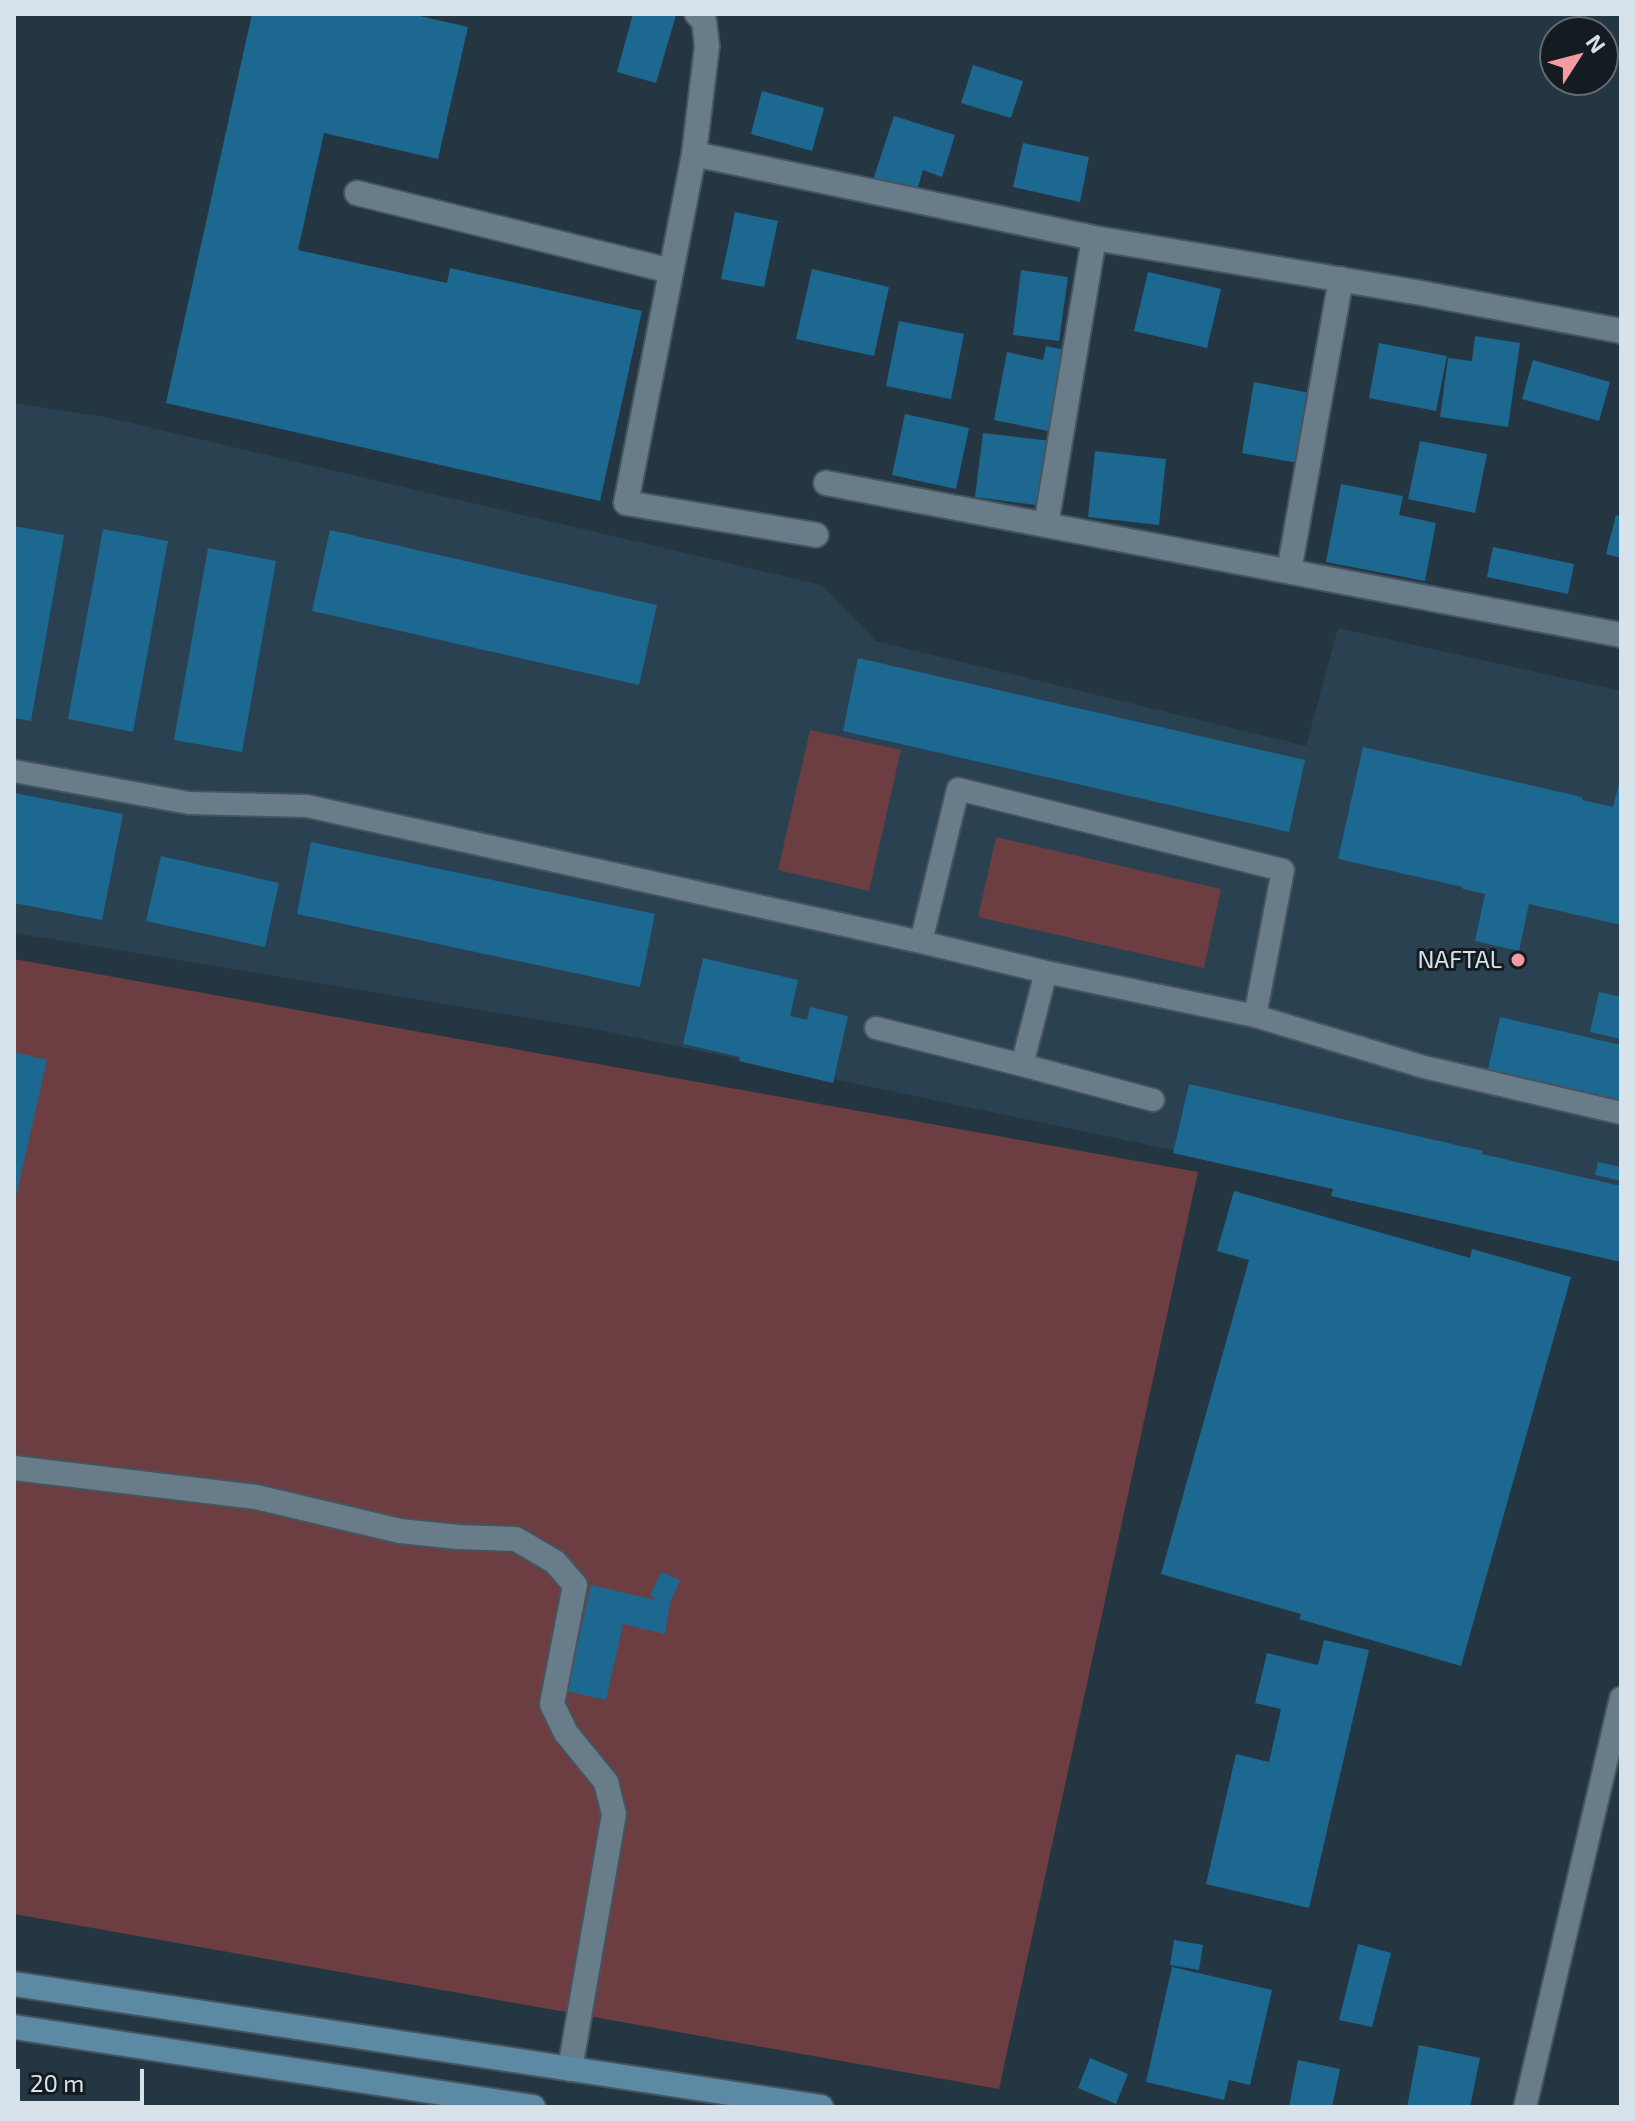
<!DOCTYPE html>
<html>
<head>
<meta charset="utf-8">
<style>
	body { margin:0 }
	#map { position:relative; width:1635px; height:2121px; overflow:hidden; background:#243641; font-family:"Exo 2",sans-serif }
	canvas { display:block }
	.frame { position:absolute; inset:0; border:16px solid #d8e2ea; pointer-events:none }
	.north { position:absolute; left:1539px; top:16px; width:80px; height:80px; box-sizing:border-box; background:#141c21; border:2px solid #626b71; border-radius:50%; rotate:54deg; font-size:22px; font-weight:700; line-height:32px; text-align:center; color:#d8e2ea }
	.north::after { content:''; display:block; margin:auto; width:28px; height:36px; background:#f49aa1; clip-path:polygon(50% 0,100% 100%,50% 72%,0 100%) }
	.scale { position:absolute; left:16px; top:2069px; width:128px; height:36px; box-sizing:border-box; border:4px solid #d8e2ea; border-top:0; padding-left:10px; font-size:24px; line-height:28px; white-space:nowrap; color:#d8e2ea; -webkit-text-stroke:6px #141c21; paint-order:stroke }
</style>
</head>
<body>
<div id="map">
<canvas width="1635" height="2121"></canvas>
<div class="frame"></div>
<div class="north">N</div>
<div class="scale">20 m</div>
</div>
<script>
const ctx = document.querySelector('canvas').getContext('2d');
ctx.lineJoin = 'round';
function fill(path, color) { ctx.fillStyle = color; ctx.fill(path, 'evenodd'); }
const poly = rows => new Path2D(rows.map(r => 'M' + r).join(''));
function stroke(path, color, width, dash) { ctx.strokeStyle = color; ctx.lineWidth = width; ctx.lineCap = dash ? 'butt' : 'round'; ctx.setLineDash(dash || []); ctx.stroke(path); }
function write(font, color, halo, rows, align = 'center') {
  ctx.font = font + ' "Exo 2",sans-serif'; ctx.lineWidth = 6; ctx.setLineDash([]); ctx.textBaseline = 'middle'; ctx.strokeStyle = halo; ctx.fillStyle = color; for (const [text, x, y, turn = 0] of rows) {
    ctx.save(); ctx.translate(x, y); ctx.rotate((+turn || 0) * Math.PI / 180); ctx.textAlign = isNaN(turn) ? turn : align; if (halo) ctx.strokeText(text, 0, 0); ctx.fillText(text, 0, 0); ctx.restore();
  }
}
const built = poly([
	[14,403,105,417,822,585,876,641,1306,746,1338,628,1621,691,1621,1237,1158,1147,590,1028,14,933]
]);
const green = poly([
	[810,730,901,750,869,891,778,870],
	[996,837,1221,889,1204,968,978,917],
	[14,959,1198,1172,999,2089,14,1914]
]);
const building = poly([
	[252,14,411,14,468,27,438,159,324,133,298,250,447,283,450,268,642,311,600,501,166,403],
	[633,14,676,15,656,83,617,72],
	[973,65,1023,81,1011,118,961,103],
	[762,91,824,108,812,151,751,134],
	[894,116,955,135,942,177,923,170,915,197,872,183],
	[1023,143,1089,157,1080,202,1013,187],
	[735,212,778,221,764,287,721,279],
	[812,269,889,287,874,356,796,339],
	[1021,270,1068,277,1059,341,1013,335],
	[1148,272,1221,289,1207,348,1134,331],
	[899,321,964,334,951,399,886,386],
	[1475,336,1520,343,1508,427,1440,417,1448,358,1472,361],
	[1379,343,1447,356,1436,411,1369,398],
	[1046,346,1069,351,1053,432,994,420,1007,352,1043,360],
	[1533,360,1610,382,1599,421,1522,399],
	[1254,382,1310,393,1298,463,1242,453],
	[905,414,969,428,956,489,892,475],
	[983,433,1051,441,1043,506,975,497],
	[1420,441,1487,454,1475,513,1408,499],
	[1095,451,1166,459,1159,525,1088,517],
	[1341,484,1403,496,1399,515,1436,523,1425,581,1326,562],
	[1616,515,1621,517,1621,558,1606,554],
	[14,526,64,535,31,721,14,718],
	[103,529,168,541,133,732,68,719],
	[330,530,657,605,639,685,312,611],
	[1493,547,1574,564,1568,594,1487,577],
	[208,548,276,561,242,752,174,740],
	[858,658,1305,760,1289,832,843,731],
	[1363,747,1582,797,1582,800,1613,807,1621,776,1621,925,1529,904,1519,951,1475,941,1485,894,1463,889,1463,887,1338,859],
	[14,793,123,814,102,920,14,903],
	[311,842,655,914,640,987,297,914],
	[161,856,279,883,265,947,146,921],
	[703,958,798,980,790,1016,807,1020,810,1007,848,1016,833,1083,739,1061,740,1057,683,1044],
	[1599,992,1621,997,1621,1039,1590,1032],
	[1500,1017,1621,1045,1621,1107,1486,1077],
	[14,1052,47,1060,15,1201,14,1201],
	[1189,1084,1483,1151,1482,1154,1621,1186,1621,1262,1331,1196,1333,1189,1173,1153],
	[1598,1162,1621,1167,1621,1181,1595,1175],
	[1234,1191,1470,1258,1472,1249,1571,1277,1461,1666,1299,1619,1301,1614,1161,1574,1249,1260,1217,1251],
	[661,1572,680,1580,670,1603,665,1634,623,1624,606,1700,567,1691,591,1585,661,1601,650,1596],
	[1324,1640,1369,1650,1309,1908,1206,1884,1236,1754,1269,1762,1281,1709,1255,1703,1267,1653,1318,1665],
	[1174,1940,1203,1945,1199,1970,1170,1965],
	[1358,1944,1391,1953,1372,2027,1339,2020],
	[1172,1967,1272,1990,1250,2085,1229,2080,1224,2100,1146,2082],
	[1419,2045,1480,2058,1470,2107,1407,2107],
	[1090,2058,1128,2074,1116,2104,1078,2088],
	[1298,2060,1340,2069,1332,2107,1289,2107]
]);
const lane = poly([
	[14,771,189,803,307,806,921,942,1046,972,1255,1016,1283,870,958,789,921,942],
	[1046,972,1022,1065,1153,1100],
	[1255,1016,1424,1067,1621,1113],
	[876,1028,1022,1065],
	[1525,2107,1621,1698]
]);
const street = poly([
	[697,14,704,21,707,46,694,154,626,503,816,535],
	[694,154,1094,238,1421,293,1621,331],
	[357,193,671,271],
	[826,483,1621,635],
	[1046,525,1094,238],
	[1289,571,1341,279],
	[14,1468,256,1497,400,1531,458,1537,516,1539,555,1562,575,1585,552,1704,566,1733,606,1782,614,1814,570,2069]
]);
const secondary = poly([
	[14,1984,821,2107],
	[14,2027,533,2107]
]);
const markers = [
	[1518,960,8,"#f49aa1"]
];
const poiNames = [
	["NAFTAL",1502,960]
];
fill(built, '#294150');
fill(green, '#6c3e41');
fill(building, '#1d6891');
stroke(lane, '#45545e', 26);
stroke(street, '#45545e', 28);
stroke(secondary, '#45545e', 28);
stroke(lane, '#687c89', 22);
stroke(street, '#687c89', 24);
stroke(secondary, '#5c89a3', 24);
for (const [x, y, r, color] of markers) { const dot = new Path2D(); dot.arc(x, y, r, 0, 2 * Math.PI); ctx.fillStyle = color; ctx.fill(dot); stroke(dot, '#141c21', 3); }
write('24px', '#d8e2ea', '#141c21', poiNames, 'right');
</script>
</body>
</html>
